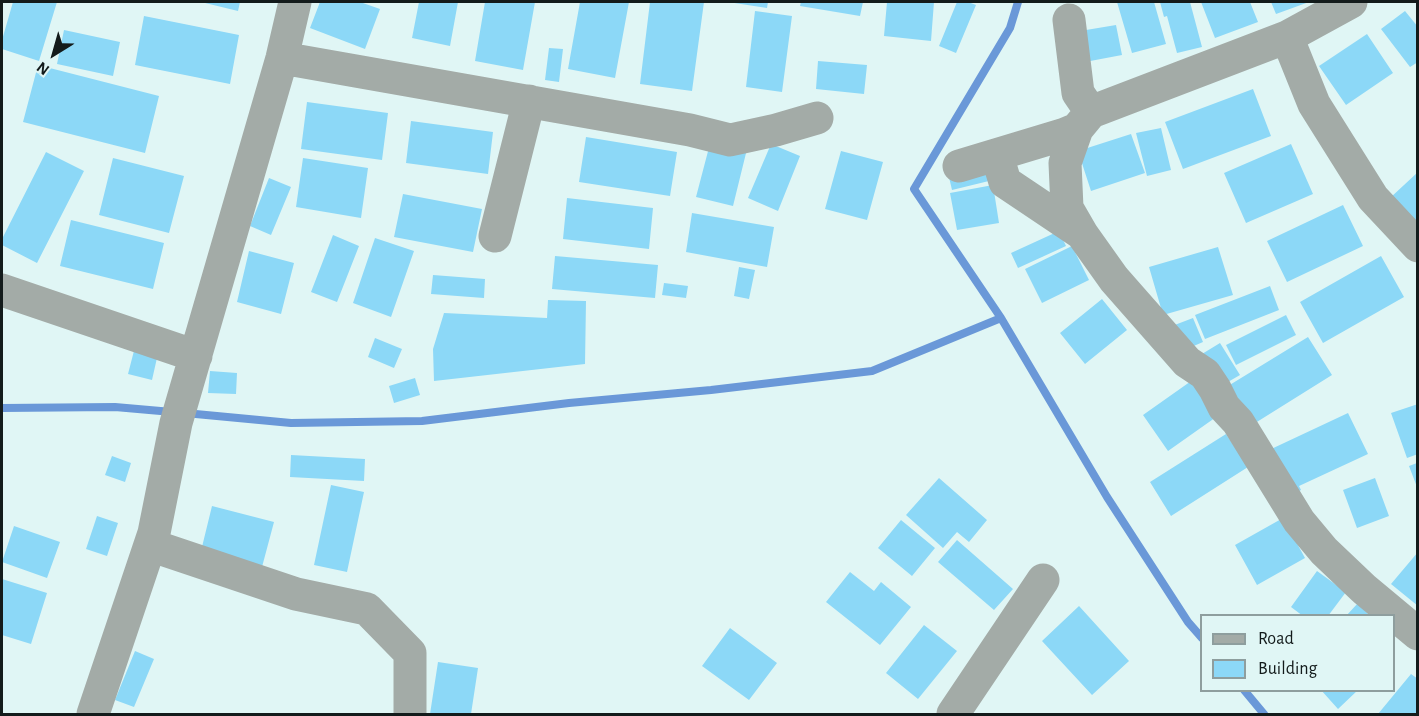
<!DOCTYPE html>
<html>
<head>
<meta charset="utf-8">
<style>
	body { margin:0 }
	#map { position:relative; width:1419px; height:716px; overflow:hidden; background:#e0f6f5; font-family:"Alegreya Sans",sans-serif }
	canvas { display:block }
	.frame { position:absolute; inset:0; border:3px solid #131b1b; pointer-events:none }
	.legend { position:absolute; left:1200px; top:614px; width:195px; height:78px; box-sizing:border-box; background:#e0f6f5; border:2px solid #8e9e9e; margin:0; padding:8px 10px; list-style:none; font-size:18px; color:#131b1b }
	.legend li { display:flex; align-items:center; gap:12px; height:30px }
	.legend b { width:30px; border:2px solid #8e9e9e }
	.north { position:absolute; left:24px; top:24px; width:60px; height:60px; -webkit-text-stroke:4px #e0f6f5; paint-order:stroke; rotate:217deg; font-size:16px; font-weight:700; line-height:24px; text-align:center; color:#131b1b }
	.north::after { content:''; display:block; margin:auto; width:21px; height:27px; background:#131b1b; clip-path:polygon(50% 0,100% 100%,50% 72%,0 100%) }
</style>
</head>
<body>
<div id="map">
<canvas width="1419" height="716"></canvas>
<div class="frame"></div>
<ul class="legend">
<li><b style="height:8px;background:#a3aba7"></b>Road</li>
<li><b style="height:16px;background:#8cd8f7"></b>Building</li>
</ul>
<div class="north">N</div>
</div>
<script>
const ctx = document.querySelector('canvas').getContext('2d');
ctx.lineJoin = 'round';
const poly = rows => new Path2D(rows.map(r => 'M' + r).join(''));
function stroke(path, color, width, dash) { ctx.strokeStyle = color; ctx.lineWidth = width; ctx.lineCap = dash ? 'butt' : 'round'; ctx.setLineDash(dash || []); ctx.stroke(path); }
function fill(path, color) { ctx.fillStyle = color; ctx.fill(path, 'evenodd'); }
const stream = poly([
	[1018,2,1010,28,914,189,1001,318,1107,497,1188,622,1202,638],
	[2,408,115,407,172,412],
	[185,413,291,423,422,421,569,403,711,390,872,371,1001,318],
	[1244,690,1264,714]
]);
const building = poly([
	[13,2,57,2,39,61,2,49,2,40],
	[201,2,240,2,238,11],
	[320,2,360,2,380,9,365,49,310,28],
	[419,2,458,2,450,46,412,38],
	[485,2,535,2,523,70,475,61],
	[580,2,629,2,615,78,568,69],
	[650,2,704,2,692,91,640,84],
	[728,2,768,2,767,8],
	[801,2,863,2,860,16,800,6],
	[887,2,934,2,931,41,884,36],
	[957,2,968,2,976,5,956,53,939,46],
	[1117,2,1154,2,1166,44,1132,53],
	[1160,2,1190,2,1202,47,1177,53,1167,16,1164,17],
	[1201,2,1250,2,1258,22,1215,38],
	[1271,2,1309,2,1276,14],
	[755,11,792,16,782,92,746,87],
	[1405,11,1418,27,1418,62,1410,67,1381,29],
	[144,16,239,35,230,84,135,65],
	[1116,25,1122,55,1085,62,1080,31],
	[64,30,120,42,113,76,57,64],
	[1367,34,1393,73,1346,105,1319,66],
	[549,48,563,49,559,82,545,80],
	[818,61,867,65,864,94,816,89],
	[38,65,159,96,145,153,23,122],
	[1253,89,1271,136,1183,169,1165,122],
	[307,102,388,113,382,160,301,149],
	[411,121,493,132,488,174,406,163],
	[1161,128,1171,170,1147,176,1136,133],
	[1131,134,1145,173,1091,191,1078,151],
	[712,136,748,145,733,206,696,197],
	[586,137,677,152,670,196,579,182],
	[771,144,800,156,778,211,748,198],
	[1291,144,1313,194,1246,223,1224,173],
	[841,151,883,162,867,220,825,209],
	[46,152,84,171,37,263,2,245,2,239],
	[113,158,184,176,169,233,99,215],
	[303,158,368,168,361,218,296,207],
	[988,163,993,180,952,190,948,173],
	[1418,172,1418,228,1390,198],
	[269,178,291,187,271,235,250,226],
	[993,185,999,223,957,230,950,193],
	[403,194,482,209,473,252,394,237],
	[567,198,653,208,649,249,563,239],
	[1343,205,1363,246,1287,282,1267,241],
	[692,213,774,227,767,267,686,252],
	[71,220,164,243,153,289,60,266],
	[1059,231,1066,246,1018,268,1011,253],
	[333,235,359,246,337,302,311,292],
	[375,238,414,251,391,317,353,303],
	[1072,246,1089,280,1042,303,1025,269],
	[1218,247,1233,295,1163,315,1149,267],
	[249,251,294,263,281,314,237,302],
	[555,256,658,265,655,298,552,289],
	[1381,256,1404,297,1323,343,1300,302],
	[739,267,755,270,749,299,734,296],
	[433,275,485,279,484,298,431,294],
	[664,283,688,286,686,298,662,295],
	[1270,286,1279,310,1205,339,1195,315],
	[1102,299,1127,330,1085,364,1060,333],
	[548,300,586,301,585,364,434,381,433,349,444,313,547,318],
	[1286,315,1296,335,1236,365,1226,345],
	[1193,318,1203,342,1182,351,1172,326],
	[1308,337,1332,375,1252,425,1228,386],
	[375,338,402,349,394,368,368,357],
	[136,343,159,349,152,380,128,374],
	[1220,343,1240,375,1221,386,1202,354],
	[210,371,237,373,236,394,208,393],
	[415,378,420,395,394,403,389,386],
	[1194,379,1219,415,1168,451,1143,415],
	[1418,404,1418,454,1407,458,1391,413],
	[1348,413,1368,454,1299,486,1301,490,1289,496,1267,451],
	[1226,434,1248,467,1171,516,1150,482],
	[291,455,365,459,364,481,290,477],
	[112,456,131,463,125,482,105,475],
	[1417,463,1417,487,1409,466],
	[939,478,987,520,969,542,957,532,943,548,906,515],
	[1375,478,1389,516,1357,528,1343,490],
	[331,485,364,492,347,572,314,565],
	[212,506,274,522,262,567,201,551],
	[97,516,118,523,107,556,86,549],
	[1283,518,1305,558,1257,585,1235,545],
	[901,520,935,548,912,576,878,548],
	[14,526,60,542,47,578,2,562],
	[957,540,1013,589,994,610,938,562],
	[1418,552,1418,606,1391,584],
	[1317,571,1346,592,1328,616,1303,616,1291,607],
	[850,572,874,591,881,582,911,607,880,645,826,602],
	[2,579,47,593,31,644,2,635],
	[1358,603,1370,616,1346,616],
	[1079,606,1129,661,1092,695,1042,641],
	[924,625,957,651,918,699,886,673],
	[730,628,777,663,749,700,702,666],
	[135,651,154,659,134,707,115,700],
	[438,662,478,668,471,714,430,714],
	[1411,674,1418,679,1418,714,1378,714],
	[1321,690,1358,690,1338,709]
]);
const minor = poly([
	[1069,20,1078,93,1091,112],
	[1287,37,1314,104,1373,198,1418,246],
	[282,58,690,130,730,140,776,130,817,118],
	[1077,129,1065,163,1067,208,1082,234,1114,279,1187,362,1205,374,1215,389,1224,407,1238,422,1299,521,1324,551,1364,589,1418,634],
	[997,155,1005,182,1081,233],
	[959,166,1065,134,1077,129,1091,112,1287,37,1351,2],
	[495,236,529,101],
	[2,290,196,356],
	[150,545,296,594,367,609,410,653,410,714],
	[93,714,154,533,176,423,282,58,295,2],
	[953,714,1043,580]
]);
stroke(stream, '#6a98d8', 8);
fill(building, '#8cd8f7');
stroke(minor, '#a3aba7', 33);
</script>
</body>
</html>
